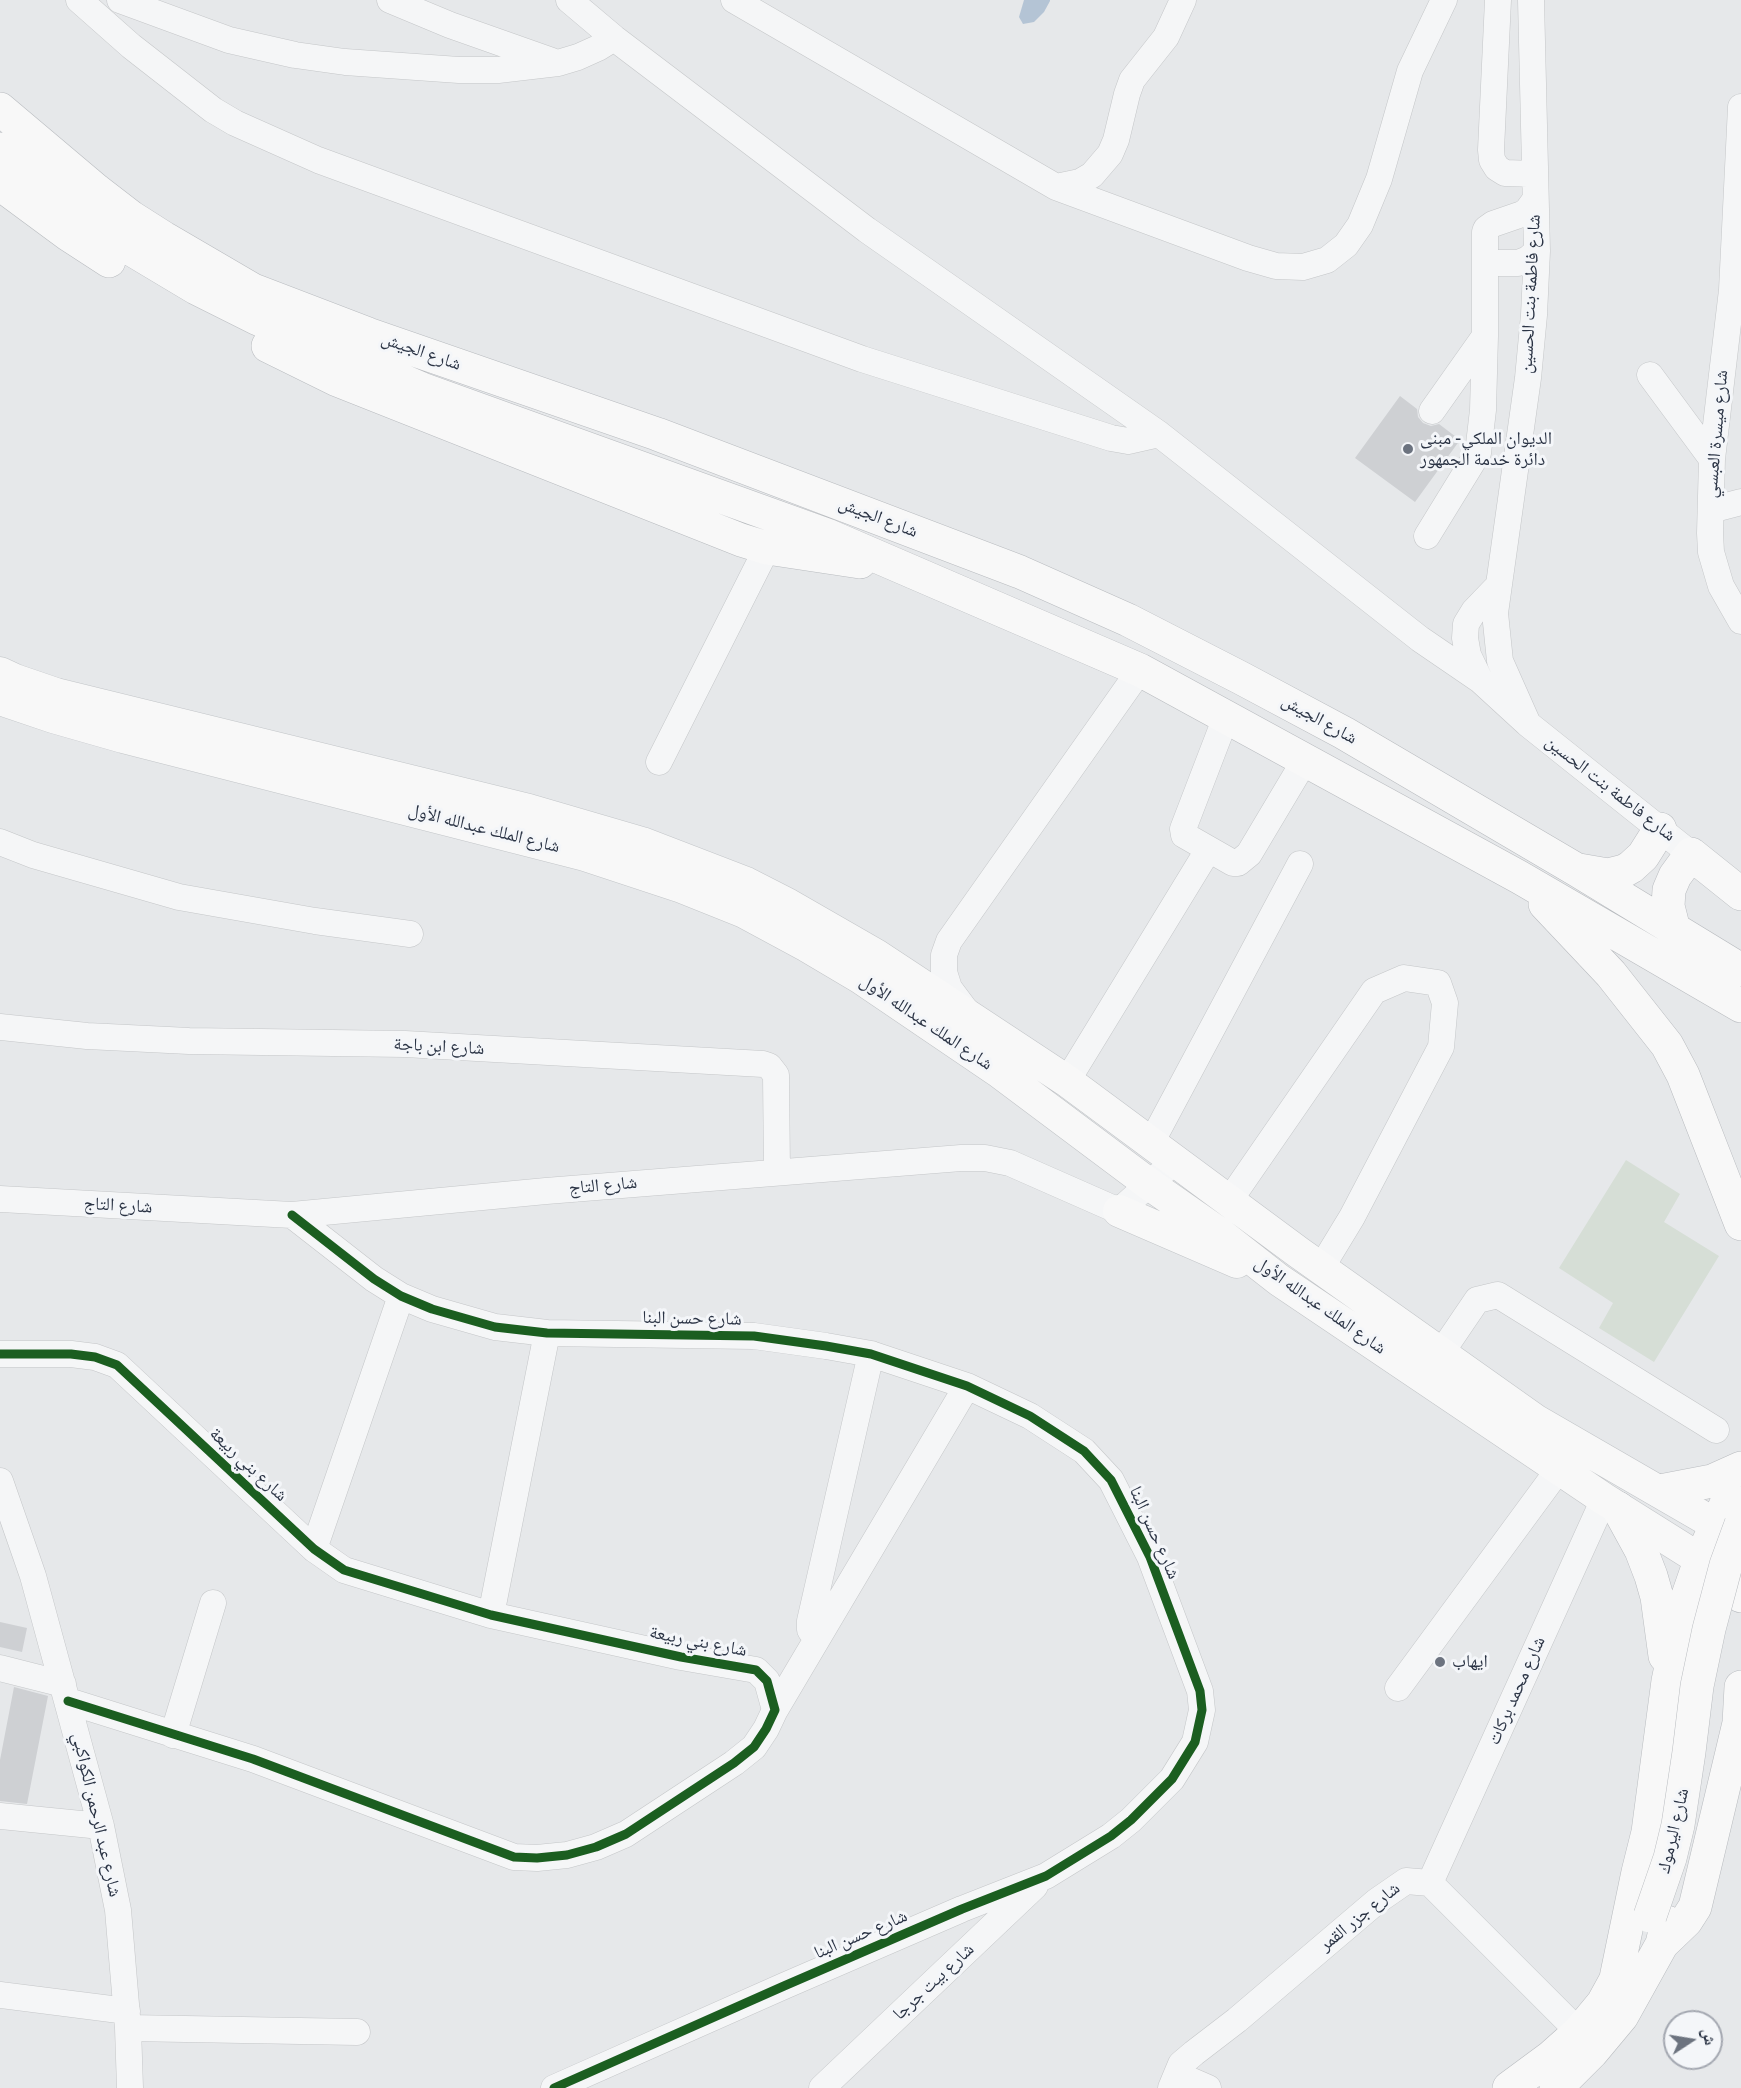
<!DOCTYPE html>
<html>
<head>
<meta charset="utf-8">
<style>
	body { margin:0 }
	#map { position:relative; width:1741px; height:2088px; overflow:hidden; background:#e6e8ea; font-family:Signika,"Noto Naskh Arabic",sans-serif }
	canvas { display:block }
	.north { position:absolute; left:1663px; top:2010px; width:60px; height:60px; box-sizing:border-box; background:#f4f6f9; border:2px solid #a4a8b1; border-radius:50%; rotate:78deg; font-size:16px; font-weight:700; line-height:24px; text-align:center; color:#2b3445 }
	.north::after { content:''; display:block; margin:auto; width:21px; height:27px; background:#6c737f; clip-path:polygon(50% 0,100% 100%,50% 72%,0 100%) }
</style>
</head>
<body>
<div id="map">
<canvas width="1741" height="2088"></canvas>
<div class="north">ش</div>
</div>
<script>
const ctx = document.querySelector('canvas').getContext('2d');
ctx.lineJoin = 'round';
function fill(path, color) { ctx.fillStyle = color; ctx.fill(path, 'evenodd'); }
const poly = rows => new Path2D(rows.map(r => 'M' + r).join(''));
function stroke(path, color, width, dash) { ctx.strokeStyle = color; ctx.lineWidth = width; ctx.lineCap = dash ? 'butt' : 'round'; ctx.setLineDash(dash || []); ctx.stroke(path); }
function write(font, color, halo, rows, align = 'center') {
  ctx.font = font + ' Signika,"Noto Naskh Arabic",sans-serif'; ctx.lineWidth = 6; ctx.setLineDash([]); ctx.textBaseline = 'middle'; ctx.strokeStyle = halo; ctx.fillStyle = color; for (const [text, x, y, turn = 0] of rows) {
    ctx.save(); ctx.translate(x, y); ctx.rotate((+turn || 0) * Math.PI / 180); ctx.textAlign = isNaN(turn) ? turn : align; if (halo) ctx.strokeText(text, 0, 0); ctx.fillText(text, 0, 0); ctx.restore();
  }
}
const green = poly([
	[1626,1160,1680,1194,1664,1222,1719,1256,1654,1362,1599,1328,1613,1303,1559,1268]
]);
const water = poly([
	[1024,0,1050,0,1050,1,1044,12,1034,22,1023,24,1019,17]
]);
const building = poly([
	[1400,396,1417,409,1418,417,1423,423,1431,426,1439,424,1460,440,1415,502,1355,458],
	[0,1622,27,1628,22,1652,0,1647],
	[14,1687,48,1696,27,1804,0,1801,0,1760]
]);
const minor = poly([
	[79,0,131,46,213,110,235,123,318,160,862,359,1111,438,1128,441,1159,434],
	[120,0,229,40,295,55,345,62,459,70,498,70,558,63,578,57,598,48,614,38],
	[390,0,450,25,552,61],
	[569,0,614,38,867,230,1159,434,1420,639,1480,680],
	[734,0,1056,187,1248,258,1276,266,1303,267,1327,260,1346,245,1360,225,1379,179,1410,71,1444,0],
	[1498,0,1491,150,1492,160,1497,168,1505,173,1535,174],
	[1741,107,1732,290,1712,459,1710,533,1711,552,1721,586,1741,621],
	[1056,187,1080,182,1092,175,1110,154,1116,140,1127,94,1132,80,1166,37,1183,0],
	[1485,263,1518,263,1528,259,1537,251],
	[1650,375,1712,459],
	[1432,411,1485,336,1485,232,1486,229,1493,224,1522,214,1527,211,1535,200],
	[1711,510,1741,502],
	[1427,536,1478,453,1483,410,1485,336],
	[1498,586,1474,611,1466,624,1465,638,1468,655,1480,680,1528,724,1691,854],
	[1226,717,1183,829,1184,835,1233,863,1238,863,1249,854,1305,760],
	[1528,724,1500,661,1495,613,1528,378,1534,315,1537,251,1531,0],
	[659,762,767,548],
	[0,842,33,855,179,897,315,921,410,934],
	[967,1012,949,988,944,972,944,955,949,941,1140,670],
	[0,1027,87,1036,189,1041,405,1044,763,1064,769,1066,776,1075,777,1172],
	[1067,1081,1202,860],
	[1151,1143,1300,864],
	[0,1199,292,1215,546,1191,961,1158,985,1158,1010,1163,1119,1211,1175,1161],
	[1229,1201,1374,991,1404,978,1438,983,1445,1003,1441,1047,1352,1217,1321,1268],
	[292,1215,374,1279,401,1296,432,1309,495,1327,547,1333,754,1336,826,1346,871,1354,967,1386,1030,1416,1084,1451,1111,1480,1150,1557,1200,1691,1202,1710,1195,1742,1172,1779,1131,1820,1111,1836,1046,1876,962,1909,784,1986,554,2088],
	[1441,1353,1477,1300,1498,1295,1716,1430],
	[0,1354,71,1354,95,1357,117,1365,314,1549,344,1570,491,1615,681,1657,756,1670,767,1681,775,1710,766,1729,754,1747,734,1763,626,1834,596,1847,567,1855,537,1858,514,1857,253,1759,68,1701],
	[0,1481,33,1576,101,1826,118,1910,128,2028,130,2088],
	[314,1549,401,1296],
	[491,1615,547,1333],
	[817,1639,810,1630,810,1621,871,1354],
	[0,1668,63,1684],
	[1398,1688,1559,1469],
	[775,1710,967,1386],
	[173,1735,213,1603],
	[0,1816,101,1826],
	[1430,1883,1604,1499],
	[0,1995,127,2011],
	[128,2028,357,2032],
	[1178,2075,1208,2088],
	[822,2088,1035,1886],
	[1171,2088,1181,2064,1194,2053,1237,2020,1377,1901,1406,1881,1430,1883,1579,2032]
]);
const major = poly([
	[0,673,15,680,56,694,529,810,642,843,746,883,789,905,876,955,1067,1081,1298,1252,1535,1420,1739,1538],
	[0,699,53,717,123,737,585,855,679,886,744,912,807,946,861,978,998,1071,1149,1184,1219,1233,1279,1280,1604,1499,1690,1553,1723,1569],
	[1119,1211,1237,1262]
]);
const highway = poly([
	[0,109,96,190,131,217,164,238,253,290,368,334,657,434,1020,572,1128,620,1241,678,1344,733,1577,870,1741,970],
	[0,149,104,233,196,288,256,318,422,389,827,535,1140,670,1519,877,1741,1006],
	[0,184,69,235,109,261],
	[268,346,337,380,741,540,767,548,860,562],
	[1579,870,1608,875,1624,871,1631,867,1643,856,1660,829],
	[1545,904,1611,974,1667,1045,1683,1075,1741,1224],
	[1674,930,1668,906,1669,890,1675,876,1691,854,1741,894],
	[1660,1491,1712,1481,1741,1468],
	[1618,1508,1641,1550,1651,1576,1657,1597,1665,1656],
	[1695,1587,1713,1582,1725,1582,1733,1587,1741,1596],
	[1662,1944,1686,1921,1695,1907,1739,1723,1741,1687],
	[1615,1983,1638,1872,1648,1832,1668,1681,1683,1610,1701,1558,1741,1472],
	[1509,2088,1551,2057,1579,2032,1603,2003,1625,1963],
	[1556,2088,1592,2052,1622,2016,1662,1944,1667,1922]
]);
const highwayBridge = poly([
	[1650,1916,1670,1858,1678,1825,1689,1752,1697,1686,1709,1629,1726,1565,1741,1524]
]);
const cycleway = poly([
	[292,1215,374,1279,401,1296,432,1309,495,1327,547,1333,754,1336,826,1346,871,1354,967,1386,1030,1416,1084,1451,1111,1480,1150,1557,1200,1691,1202,1710,1195,1742,1172,1779,1131,1820,1111,1836,1046,1876,962,1909,784,1986,554,2088],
	[0,1354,71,1354,95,1357,117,1365,314,1549,344,1570,491,1615,681,1657,756,1670,767,1681,775,1710,766,1729,754,1747,734,1763,626,1834,596,1847,567,1855,537,1858,514,1857,253,1759,68,1701]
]);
const markers = [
	[1408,449,6,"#6c737f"],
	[1440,1662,6,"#6c737f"]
];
const streetNames = [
	["شارع فاطمة بنت الحسين",1531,294,-87],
	["شارع الجيش",421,352,19],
	["شارع ميسرة العبسي",1717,434,-85],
	["شارع الجيش",878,518,21],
	["شارع الجيش",1319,720,29],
	["شارع فاطمة بنت الحسين",1610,789,38],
	["شارع الملك عبدالله الأول",484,829,14],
	["شارع الملك عبدالله الأول",926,1023,34],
	["شارع ابن باجة",439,1047,3],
	["شارع التاج",603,1186,-5],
	["شارع التاج",118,1206,3],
	["شارع الملك عبدالله الأول",1320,1306,35],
	["شارع حسن البنا",692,1319,1],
	["شارع بني ربيعة",248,1465,43],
	["شارع حسن البنا",1154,1533,66],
	["شارع بني ربيعة",698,1642,11],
	["شارع محمد بركات",1517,1691,-66],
	["شارع عبد الرحمن الكواكبي",96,1815,77],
	["شارع اليرموك",1674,1831,-77],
	["شارع جزر القمر",1360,1917,-39],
	["شارع حسن البنا",861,1935,-23],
	["شارع بيت جرجا",934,1982,-43]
];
const poiNames = [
	["الديوان الملكي- مبنى",1420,439],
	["دائرة خدمة الجمهور",1420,460],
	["ايهاب",1452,1662]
];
fill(green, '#d6ded6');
fill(water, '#b4c4d5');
fill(building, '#ced0d3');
stroke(minor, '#c4c6c8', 27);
stroke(major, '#c2c5c8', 33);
stroke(highway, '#b8bbbf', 34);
stroke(minor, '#f5f6f7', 26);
stroke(major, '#f8f8f8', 32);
stroke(highway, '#f8f8f8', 33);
stroke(highwayBridge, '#b8bbbf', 34, []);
stroke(highwayBridge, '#f8f8f8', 33);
stroke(cycleway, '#1b5e20', 9);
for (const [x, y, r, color] of markers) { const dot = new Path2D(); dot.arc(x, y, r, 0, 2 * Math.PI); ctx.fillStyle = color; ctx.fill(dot); stroke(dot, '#f4f6f9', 2); }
write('18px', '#2b3445', '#f4f6f9', streetNames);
write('18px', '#2b3445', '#f4f6f9', poiNames, 'left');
</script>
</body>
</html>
